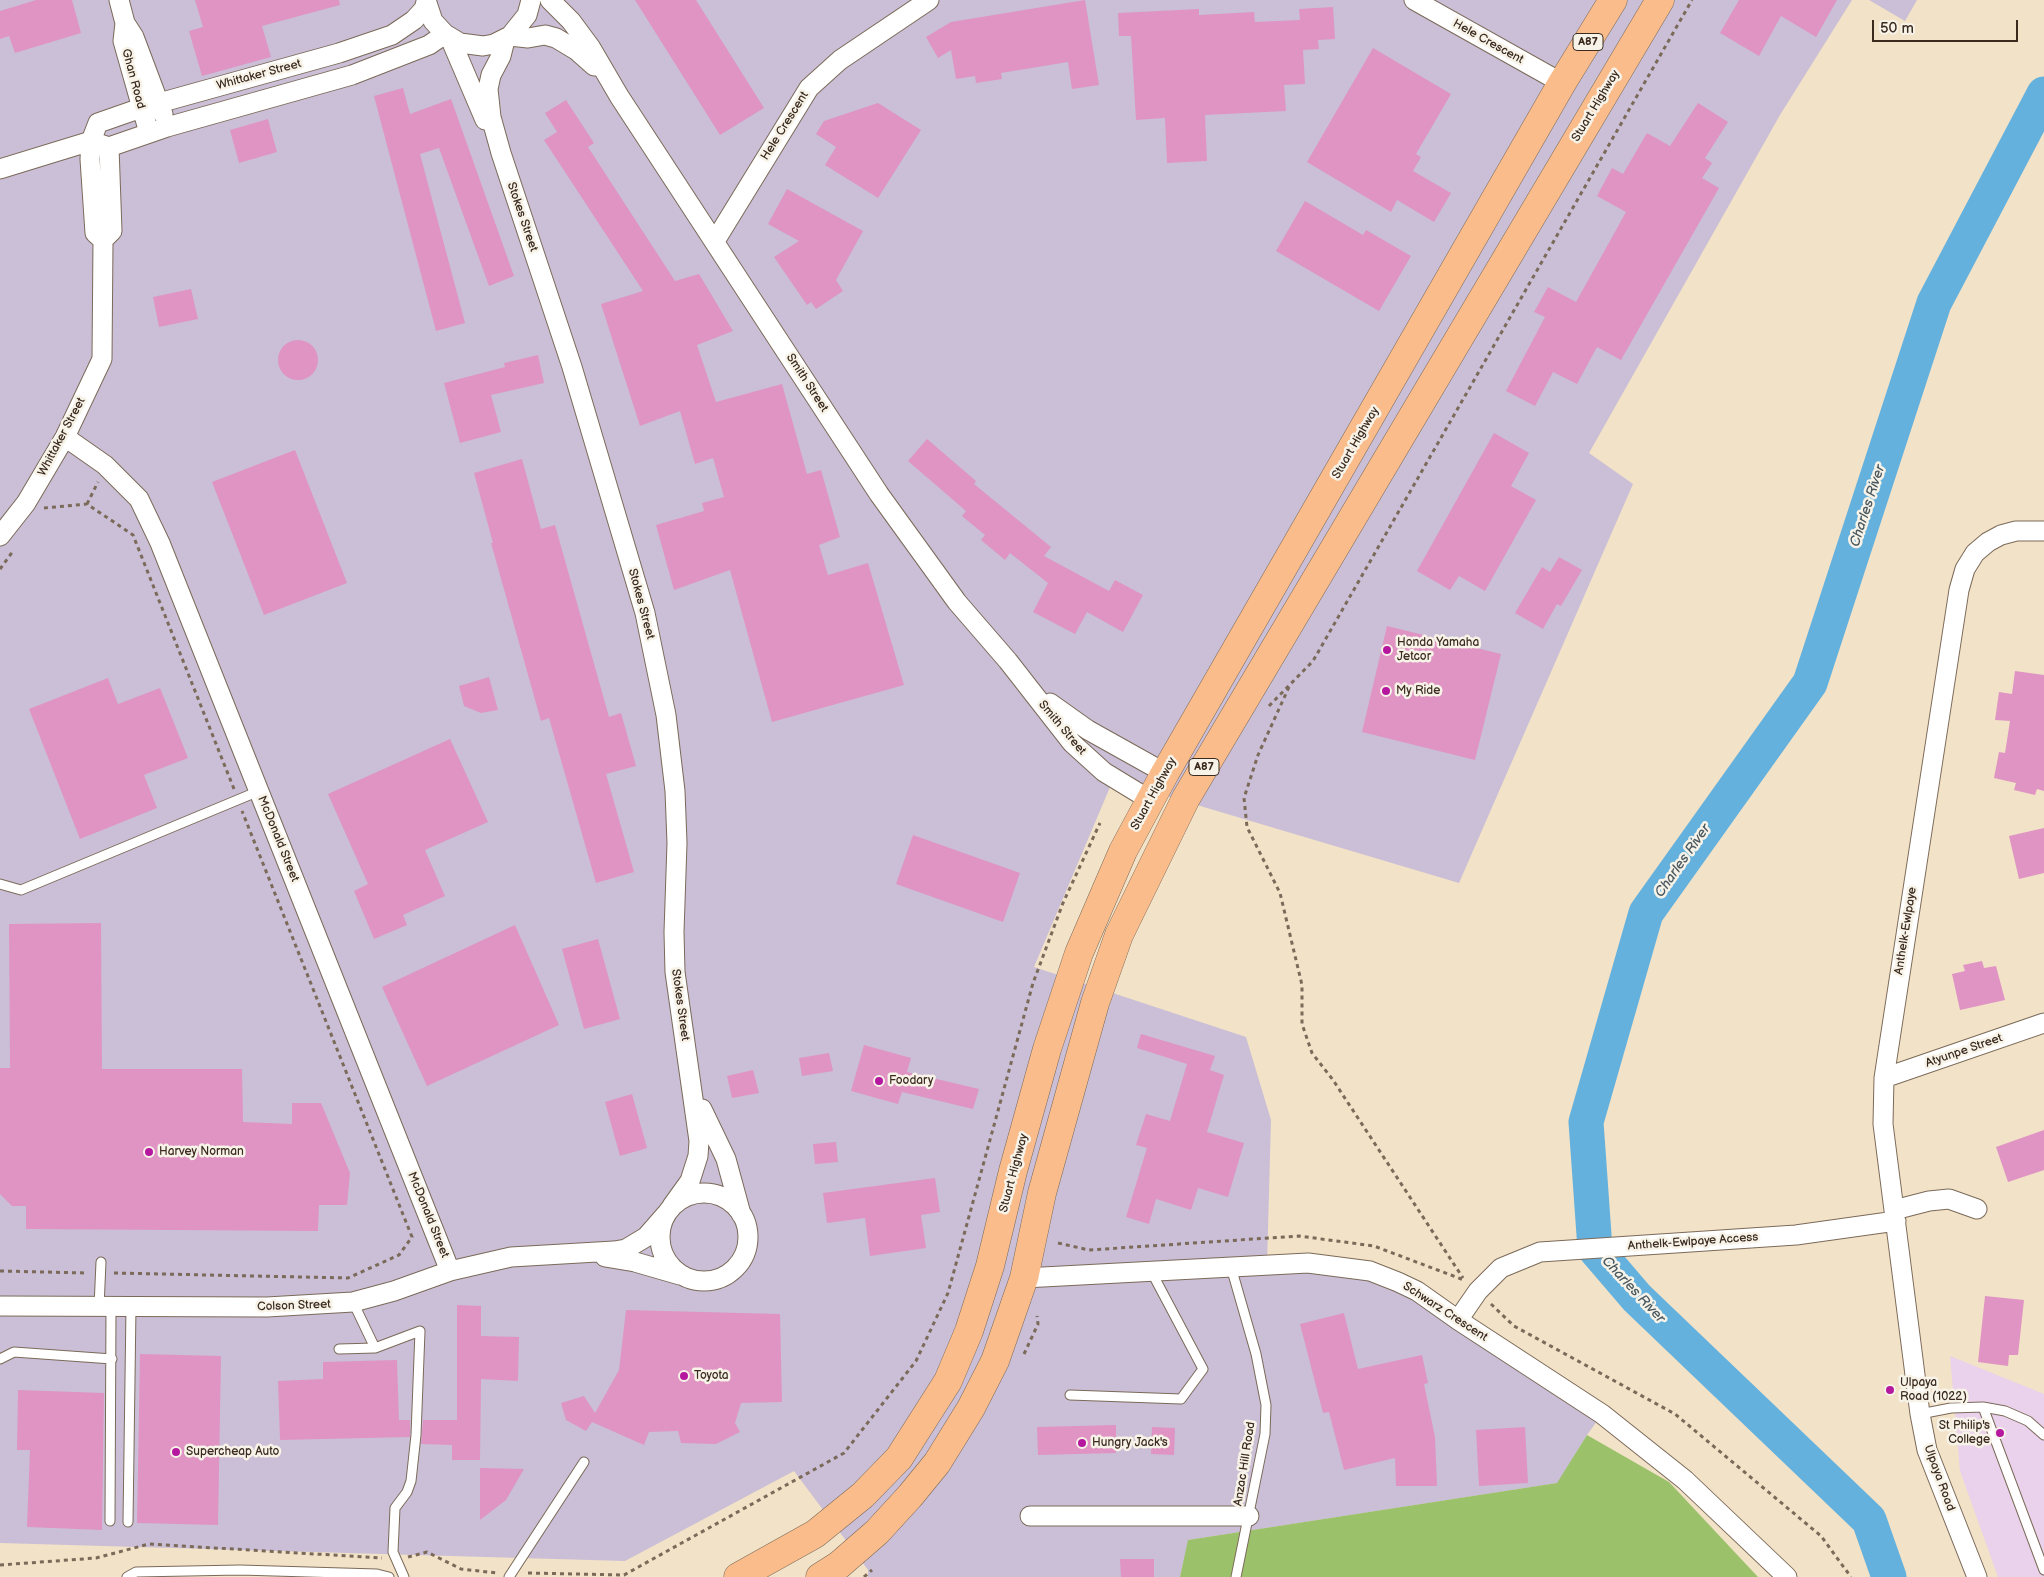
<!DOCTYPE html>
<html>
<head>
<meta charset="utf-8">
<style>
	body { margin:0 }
	#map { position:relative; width:2044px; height:1577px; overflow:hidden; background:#f2e2c7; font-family:"Balsamiq Sans",sans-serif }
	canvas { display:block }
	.scale { position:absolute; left:1872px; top:20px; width:146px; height:22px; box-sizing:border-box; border:2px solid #3b2a1e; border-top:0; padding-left:6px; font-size:15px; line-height:18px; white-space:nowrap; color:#3b2a1e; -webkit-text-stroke:4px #f7f3e8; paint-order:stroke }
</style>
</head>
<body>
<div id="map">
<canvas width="2044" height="1577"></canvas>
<div class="scale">50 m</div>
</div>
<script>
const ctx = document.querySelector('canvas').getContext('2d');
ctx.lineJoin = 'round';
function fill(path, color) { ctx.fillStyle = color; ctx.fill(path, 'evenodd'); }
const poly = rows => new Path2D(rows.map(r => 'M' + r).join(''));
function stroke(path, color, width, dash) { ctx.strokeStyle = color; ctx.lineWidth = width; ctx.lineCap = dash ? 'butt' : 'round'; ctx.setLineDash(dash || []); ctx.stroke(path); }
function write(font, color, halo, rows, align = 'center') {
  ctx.font = font + ' "Balsamiq Sans",sans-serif'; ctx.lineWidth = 5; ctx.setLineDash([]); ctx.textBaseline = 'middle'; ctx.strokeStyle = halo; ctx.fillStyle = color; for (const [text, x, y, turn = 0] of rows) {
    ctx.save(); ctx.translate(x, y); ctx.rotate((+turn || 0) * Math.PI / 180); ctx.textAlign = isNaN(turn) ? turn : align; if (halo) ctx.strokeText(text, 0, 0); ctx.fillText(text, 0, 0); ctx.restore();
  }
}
const built = poly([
	[1950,1356,2044,1394,2044,1577,1998,1577,1960,1471]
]);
const industrial = poly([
	[0,0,1852,0,1780,115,1589,453,1633,484,1459,883,1113,780,1034,967,1246,1037,1271,1120,1267,1265,1370,1271,1602,1414,1587,1435,1558,1483,1189,1540,1180,1577,868,1577,868,1570,794,1471,625,1561,0,1543],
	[1869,0,1917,0,1905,21]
]);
const green = poly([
	[1587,1435,1669,1482,1758,1577,1180,1577,1188,1540,1557,1483]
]);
const river = poly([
	[1889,1577,1869,1520,1637,1298,1595,1249,1586,1122,1646,913,1810,683,1934,303,2044,94]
]);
const building = poly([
	[36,0,72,0,81,33,15,53,9,36,0,39,0,11],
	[195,0,339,0,340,5,262,26,271,57,202,76,189,31,203,27],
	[635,0,696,0,764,108,720,135],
	[1085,0,1099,85,1072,89,1068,62,1001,73,1002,79,976,83,975,76,956,79,951,50,938,58,926,37,951,22],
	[1739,0,1837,0,1816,37,1781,16,1759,56,1720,33],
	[1333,7,1335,39,1318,40,1319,49,1303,50,1305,84,1284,85,1286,111,1205,115,1207,161,1167,163,1165,118,1136,120,1131,36,1119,36,1118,13,1199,9,1199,15,1254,12,1255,22,1300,20,1299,9],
	[1373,48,1451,94,1416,154,1421,157,1413,171,1451,193,1434,222,1397,200,1391,212,1307,162],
	[403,88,410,114,451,99,514,276,489,286,439,148,420,154,465,323,436,331,374,96],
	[566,100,594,143,588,147,675,281,699,274,733,331,697,345,716,402,782,384,807,474,821,470,840,537,819,545,828,575,868,563,904,685,772,722,730,570,674,590,656,525,704,511,702,503,724,497,713,458,695,464,680,411,640,426,601,304,643,291,544,140,557,132,545,113],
	[878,103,921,130,878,198,825,165,836,147,816,134,824,121],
	[1698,103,1728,122,1705,158,1712,163,1702,178,1719,188,1621,360,1597,347,1577,384,1553,372,1535,406,1506,391,1545,317,1534,312,1548,287,1576,302,1626,212,1597,196,1612,168,1623,174,1647,133,1670,146],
	[268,119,277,152,239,163,230,130],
	[787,189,863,231,836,280,843,291,816,309,811,302,807,305,774,257,799,241,768,224],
	[1305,201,1363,235,1366,230,1411,256,1379,311,1276,251],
	[191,289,198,319,159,327,153,297],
	'278 360a20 20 0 1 1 40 0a20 20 0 1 1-40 0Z',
	[538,355,544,383,491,395,501,432,460,443,444,383,505,367,504,363],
	[1494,433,1529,453,1511,486,1536,500,1485,591,1459,576,1450,590,1417,571],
	[927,439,976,481,974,484,1051,547,1044,556,1109,591,1115,580,1143,595,1123,632,1087,612,1075,634,1033,612,1048,583,1010,553,1005,560,981,540,985,535,962,516,966,511,908,461],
	[295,450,347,583,264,615,212,482],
	[522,459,541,529,555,525,609,717,621,713,636,766,606,774,634,872,596,883,549,718,541,721,491,543,493,543,474,473],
	[1559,557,1582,570,1561,606,1557,604,1543,629,1515,613,1542,567,1550,572],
	[1387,626,1501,654,1475,760,1362,732],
	[2015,671,2044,675,2044,791,2037,789,2035,795,2014,790,2016,783,1994,778,1999,752,2005,753,2010,721,1995,720,1999,692,2012,694],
	[489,677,498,710,481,713,464,706,459,686],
	[108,678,118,704,160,688,188,758,144,775,157,808,80,839,29,709],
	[450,739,488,822,425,850,445,896,403,915,407,925,374,939,354,891,368,884,328,794],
	[2044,828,2044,873,2019,879,2009,836],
	[913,835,1020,873,1003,922,896,884],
	[101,923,102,1069,242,1069,243,1122,292,1124,292,1103,321,1103,350,1173,347,1205,319,1205,318,1231,26,1229,26,1206,12,1206,0,1194,0,1068,10,1068,9,924],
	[515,925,559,1025,427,1086,382,987],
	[598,939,620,1019,584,1029,562,949],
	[1982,961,1984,968,1996,966,2005,1000,1960,1010,1952,974,1965,971,1963,965],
	[1141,1034,1215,1056,1210,1070,1224,1075,1207,1132,1244,1143,1228,1197,1198,1188,1191,1210,1156,1199,1149,1224,1126,1217,1147,1148,1136,1145,1146,1114,1170,1121,1187,1064,1137,1048],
	[864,1045,911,1058,907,1072,979,1089,973,1109,902,1092,898,1104,851,1091],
	[829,1053,833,1071,802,1076,799,1058],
	[753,1070,759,1093,732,1098,727,1076],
	[632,1094,647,1148,620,1156,605,1102],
	[2044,1130,2044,1170,2008,1182,1996,1147],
	[836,1142,838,1162,815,1164,813,1144],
	[935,1178,940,1212,921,1215,926,1248,870,1256,865,1218,827,1223,823,1193],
	[1985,1296,2024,1300,2018,1355,2009,1355,2008,1366,1978,1362],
	[457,1305,481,1306,481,1336,519,1337,518,1381,481,1379,480,1460,452,1460,452,1445,421,1444,423,1420,457,1420],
	[626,1310,780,1314,782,1402,741,1403,735,1423,740,1432,716,1444,681,1443,678,1431,649,1432,644,1445,592,1422,586,1431,566,1420,561,1403,584,1396,595,1413,619,1370],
	[1344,1313,1358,1369,1422,1355,1428,1383,1424,1384,1435,1437,1437,1486,1396,1486,1395,1458,1344,1470,1329,1412,1323,1413,1300,1324],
	[140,1354,221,1356,218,1525,137,1523],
	[397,1360,399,1420,410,1420,410,1437,280,1440,278,1381,323,1379,323,1362],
	[18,1390,104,1393,102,1530,27,1527,30,1450,17,1450],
	[1116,1425,1116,1453,1038,1455,1037,1427],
	[1152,1427,1175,1428,1174,1455,1151,1454],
	[1525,1427,1528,1483,1479,1486,1476,1430],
	[480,1468,524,1469,506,1500,480,1520],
	[1120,1559,1154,1559,1154,1577,1121,1577]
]);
const path = poly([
	[87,504,98,482],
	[44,508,87,504,133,535,234,789],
	[0,569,13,551],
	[1289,687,1258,755,1244,798,1247,827,1280,893,1302,985,1302,1024,1312,1053,1333,1080,1463,1278],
	[1269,706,1313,661,1692,0],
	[1058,1243,1089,1250,1299,1236,1374,1246,1464,1280],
	[0,1271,87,1273],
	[114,1273,348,1278,399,1255,412,1237,242,811],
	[1491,1304,1514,1326,1675,1414,1821,1536,1851,1577],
	[1024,1354,1038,1324,1037,1316],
	[408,1557,427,1552,461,1569,497,1573],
	[0,1565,96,1558,149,1544,382,1558],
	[528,1573,624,1575,844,1453,916,1361,948,1293,1033,983,1063,903,1100,823],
	[864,1577,872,1570]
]);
const service = poly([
	[0,884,21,890,259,791],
	[1231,1267,1256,1354,1266,1405,1265,1434,1236,1577],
	[99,1307,101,1262],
	[375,1348,420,1331,416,1435,411,1481,407,1492,395,1508,393,1552,404,1577],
	[339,1349,375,1348,353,1302],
	[0,1359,14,1352,112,1359],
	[1070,1395,1181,1399,1203,1369,1151,1271],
	[1983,1407,2044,1570],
	[1920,1414,1951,1408,1983,1407,2005,1411,2028,1421,2044,1435],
	[110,1521,111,1307],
	[128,1522,131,1307],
	[127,1577,136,1572,240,1570,377,1574,389,1577],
	[509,1577,584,1462]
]);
const minor = poly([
	[119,0,125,23,134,37,163,114],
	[426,0,433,21,445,34,460,43,483,46,494,44,510,36,527,15,531,0],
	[550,0,571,21,591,48,619,96,879,494,957,602,1008,661,1072,743,1104,772,1150,800],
	[1414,0,1562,83],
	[125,23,123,41,149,133],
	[510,36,528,38,545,35,556,38,576,50,594,66],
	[450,38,485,120],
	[505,40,501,56,491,75,488,89,491,117,501,153,572,367,645,613,666,715,675,791,677,843,674,932,675,972,699,1141,698,1156,690,1181,672,1206],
	[0,169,91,141,109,147,167,127,352,75,429,45,445,34],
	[103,240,95,233,90,159,91,141,98,123,141,108,339,53,392,35,414,20,424,9,426,2],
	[715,241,809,88,840,60,929,0],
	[65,437,105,465,139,499,160,543,450,1271],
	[0,536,26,503,65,437,102,359,103,240,112,231,109,147],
	[1050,703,1088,730,1165,773],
	[1884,1078,2044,1023],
	[702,1109,726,1159,741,1214],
	'660 1237a44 44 0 1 1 88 0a44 44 0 1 1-88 0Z',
	[1894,1210,1929,1201,1949,1199,1977,1209],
	[605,1257,635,1262,680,1275],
	[1024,1278,1308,1263,1370,1271,1398,1282,1417,1291,1458,1320,1602,1414,1685,1480,1787,1577],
	[0,1306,267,1307,353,1302,394,1291,450,1271,511,1257,614,1251,626,1249,646,1237,667,1213],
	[1458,1320,1478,1291,1501,1268,1540,1252,1796,1235,1896,1221],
	[1030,1516,1249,1516],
	[1977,1577,1927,1450,1920,1414,1883,1124,1884,1078,1959,590,1965,569,1975,553,1988,542,2001,535,2016,531,2044,531]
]);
const trunk = poly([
	[738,1577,815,1534,863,1495,899,1458,948,1381,969,1331,990,1266,1013,1171,1047,1049,1079,953,1123,851,1165,773,1562,83,1613,0],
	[820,1577,839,1565,877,1532,910,1496,937,1463,971,1408,995,1361,1024,1278,1042,1193,1095,1003,1119,935,1186,798,1660,0]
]);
const markers = [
	[1387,650,5,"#b5179e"],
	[1386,691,5,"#b5179e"],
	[879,1081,5,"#b5179e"],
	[149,1152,5,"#b5179e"],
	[684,1376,5,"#b5179e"],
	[1890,1390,5,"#b5179e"],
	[2000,1433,5,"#b5179e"],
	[1082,1443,5,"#b5179e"],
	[176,1452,5,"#b5179e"]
];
const shields = [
	[1588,42,30],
	[1204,767,30]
];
const shieldNames = [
	["A87",1588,42],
	["A87",1204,767]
];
const streetNames = [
	["Hele Crescent",1488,42,29],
	["Whittaker Street",259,75,-15],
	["Ghan Road",133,79,75],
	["Stuart Highway",1596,106,-59],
	["Hele Crescent",785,126,-58],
	["Stokes Street",522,217,71],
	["Smith Street",807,383,57],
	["Whittaker Street",62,437,-62],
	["Stuart Highway",1356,443,-60],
	["Stokes Street",641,604,75],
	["Smith Street",1062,728,50],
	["Stuart Highway",1154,794,-61],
	["McDonald Street",278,839,68],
	["Anthelk-Ewlpaye",1906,931,-81],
	["Stokes Street",680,1005,82],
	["Atyunpe Street",1964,1051,-19],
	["Stuart Highway",1014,1173,-75],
	["McDonald Street",428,1215,68],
	["Anthelk-Ewlpaye Access",1693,1242,-4],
	["Colson Street",294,1306,-2],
	["Schwarz Crescent",1445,1312,33],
	["Anzac Hill Road",1245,1464,-81],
	["Ulpaya Road",1939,1478,70]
];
const poiNames = [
	["Honda Yamaha",1397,643],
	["Jetcor",1397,657],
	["My Ride",1396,691],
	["Foodary",889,1081],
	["Harvey Norman",159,1152],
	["Toyota",694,1376],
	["Ulpaya",1900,1383],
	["Road (1022)",1900,1397],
	["St Philip's",1990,1426,"right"],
	["College",1990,1440,"right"],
	["Hungry Jack's",1092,1443],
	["Supercheap Auto",186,1452]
];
const waterNames = [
	["Charles River",1868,506,-72],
	["Charles River",1683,861,-55],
	["Charles River",1633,1290,47]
];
fill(built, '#ead1ec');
fill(industrial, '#cabfd6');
fill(green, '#9cc16b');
stroke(river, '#65b1de', 35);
fill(building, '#df94c4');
stroke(service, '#7b6a59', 11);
stroke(minor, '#7b6a59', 21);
stroke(trunk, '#7b6a59', 29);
stroke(path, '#7b6a59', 3, [4, 4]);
stroke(service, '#fff', 9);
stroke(minor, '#fff', 19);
stroke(trunk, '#fabc8b', 28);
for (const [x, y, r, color] of markers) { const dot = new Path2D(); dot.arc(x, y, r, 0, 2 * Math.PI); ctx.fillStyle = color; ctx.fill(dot); stroke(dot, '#f7f3e8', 2); }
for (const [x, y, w] of shields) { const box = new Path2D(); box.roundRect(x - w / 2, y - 8.5, w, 17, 4); ctx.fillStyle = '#f7f3e8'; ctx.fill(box); stroke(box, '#3b2a1e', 1); }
write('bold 11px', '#3b2a1e', null, shieldNames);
write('12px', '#3b2a1e', '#f7f3e8', streetNames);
write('12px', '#3b2a1e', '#f7f3e8', poiNames, 'left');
write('italic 14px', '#4a5961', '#f7f3e8', waterNames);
</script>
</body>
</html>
